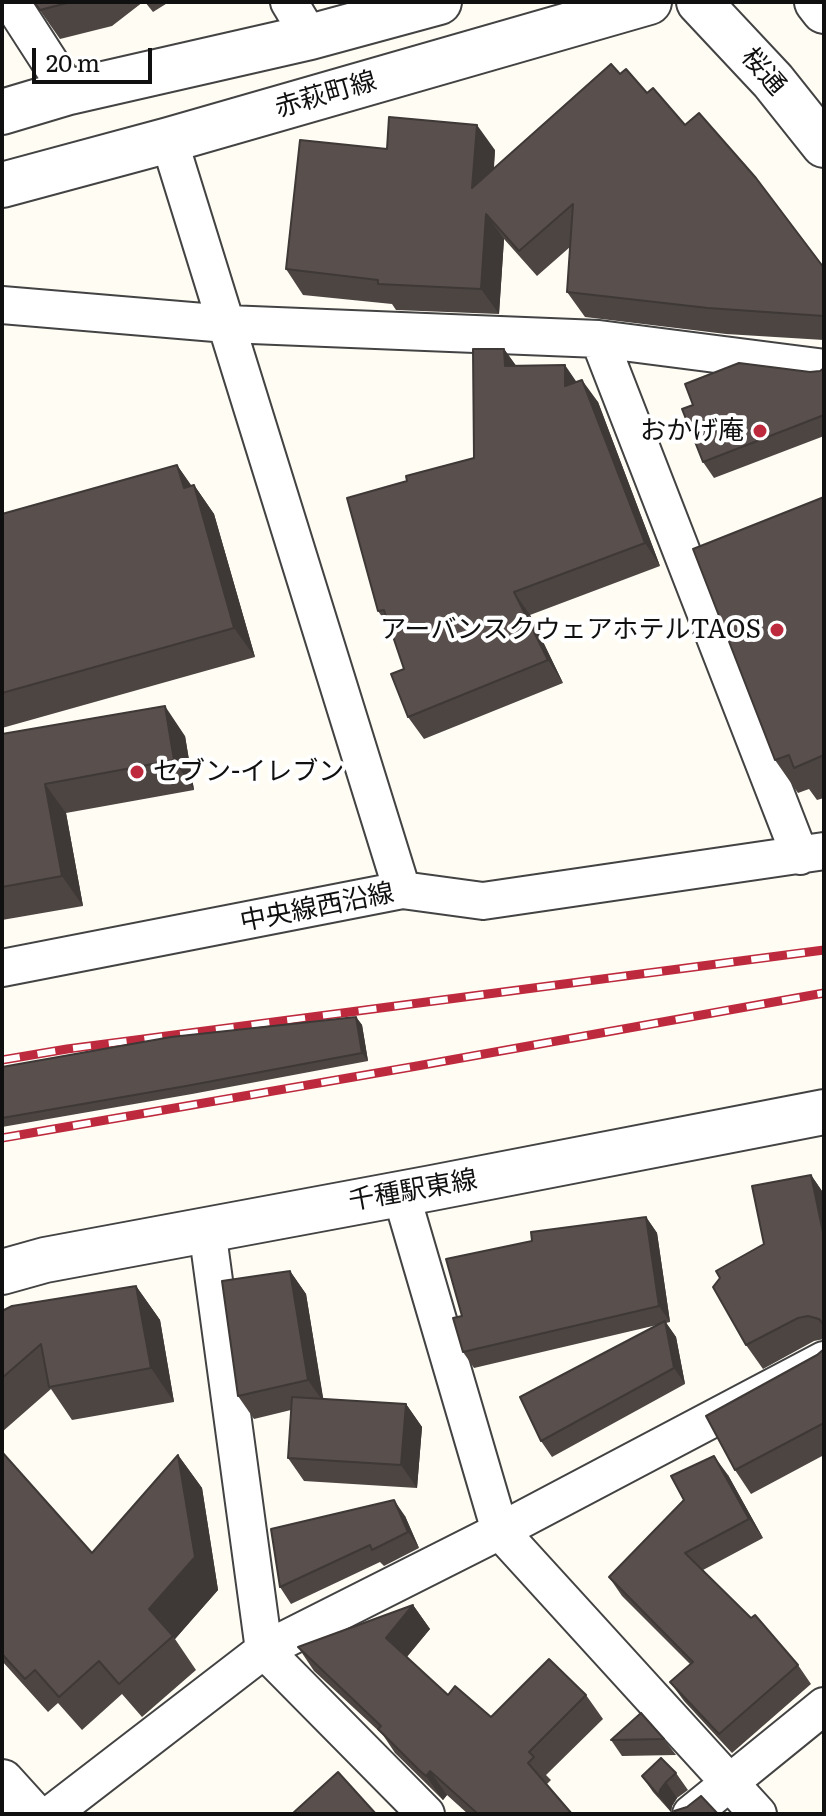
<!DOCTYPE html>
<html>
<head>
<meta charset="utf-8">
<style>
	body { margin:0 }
	#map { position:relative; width:826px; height:1816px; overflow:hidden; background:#fffcf4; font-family:Literata,serif }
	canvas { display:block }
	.frame { position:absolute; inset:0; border:4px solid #101010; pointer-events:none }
	.scale { position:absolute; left:32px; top:48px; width:120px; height:36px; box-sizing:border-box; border:4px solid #101010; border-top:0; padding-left:10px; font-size:24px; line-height:28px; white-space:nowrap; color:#101010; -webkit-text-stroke:6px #fff; paint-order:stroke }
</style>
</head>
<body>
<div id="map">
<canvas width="826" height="1816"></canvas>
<div class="frame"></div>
<div class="scale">20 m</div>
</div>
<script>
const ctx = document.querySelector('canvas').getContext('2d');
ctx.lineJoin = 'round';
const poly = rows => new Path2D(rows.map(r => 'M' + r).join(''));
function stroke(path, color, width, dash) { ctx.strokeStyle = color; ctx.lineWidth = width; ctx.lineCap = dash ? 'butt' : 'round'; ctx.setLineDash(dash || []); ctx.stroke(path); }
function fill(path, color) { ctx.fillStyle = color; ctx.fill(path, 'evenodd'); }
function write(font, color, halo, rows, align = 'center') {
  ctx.font = font + ' Literata,"Noto Sans JP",serif'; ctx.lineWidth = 8; ctx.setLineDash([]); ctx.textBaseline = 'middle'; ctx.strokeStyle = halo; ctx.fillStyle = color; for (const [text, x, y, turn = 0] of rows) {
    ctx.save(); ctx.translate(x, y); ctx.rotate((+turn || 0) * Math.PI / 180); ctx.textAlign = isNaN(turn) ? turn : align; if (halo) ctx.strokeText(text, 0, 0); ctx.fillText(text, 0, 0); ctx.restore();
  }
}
const minor = poly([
	[11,2,69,92],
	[289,2,310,37],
	[169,140,402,890],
	[2,305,227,324,599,339,824,368],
	[599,339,800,856],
	[2,968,402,890,483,901,824,851],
	[401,1194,500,1531,758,1814],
	[207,1229,264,1650,426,1814],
	[51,1814,264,1650,500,1531,824,1360],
	[691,1814,824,1706]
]);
const tertiary = poly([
	[699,2,773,81,824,145],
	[817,2,824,11],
	[2,112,69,92,310,37,439,2],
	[2,185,169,140,649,2],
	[2,1272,45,1260,432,1188,824,1112],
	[2,1782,31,1814]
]);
const rail = poly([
	[2,1060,67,1049,824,950],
	[2,1138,417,1066,824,993]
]);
const wall = poly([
	[34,2,143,2,112,26,60,39],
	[145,2,169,2,153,12],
	[620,74,647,93,685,125,824,268,824,340,726,334,585,317,567,292,570,247,537,276,504,239,499,314,396,310,392,304,303,295,286,269,387,149,495,150,494,168],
	[504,349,516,366,577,382,598,402,660,566,530,615,563,683,424,739,408,717,404,669,390,628,378,611,407,481,474,458],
	[824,368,824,436,714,478,703,462,810,372,820,371],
	[177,465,191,486,194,485,214,514,255,657,2,728,2,514],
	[824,497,824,798,817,800,809,789,798,793,775,760],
	[2,734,185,736,194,790,66,813,83,906,2,920],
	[356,1017,362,1025,368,1061,192,1094,2,1127,2,1067],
	[811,1175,824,1194,824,1339,814,1341,763,1369,746,1345,764,1244],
	[646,1217,657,1233,670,1322,666,1323,676,1337,685,1384,552,1457,541,1441,657,1325,474,1368,463,1352,462,1316],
	[290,1271,306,1294,323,1399,406,1404,422,1427,417,1488,304,1481,288,1458,291,1410,254,1419,238,1396],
	[136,1286,160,1320,174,1402,72,1420,51,1389,2,1432,2,1311],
	[824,1349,824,1455,751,1494,735,1470,817,1355],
	[2,1452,92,1553,178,1455,202,1488,218,1590,175,1639,196,1670,142,1717,122,1694,82,1730,58,1703,48,1712,2,1661],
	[728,1475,763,1538,703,1570,798,1665,811,1684,732,1753,684,1701,670,1682,690,1664,622,1596,609,1577],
	[405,1516,419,1548,384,1566,380,1562,291,1604,280,1587],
	[413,1605,430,1629,407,1657,448,1695,491,1717,586,1695,603,1719,546,1775,551,1780,547,1784,572,1814,468,1814,447,1795,443,1800,395,1753,383,1735,314,1671,298,1647],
	[664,1739,676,1755,622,1756,611,1740],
	[676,1773,688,1790,677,1798,672,1806,671,1812,653,1792,642,1776]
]);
const shadedWall = poly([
	[477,125,495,150,490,213,472,188],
	[486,214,504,239,499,314,481,289],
	[504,349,520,371,505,366],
	[565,365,580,387,565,386],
	[582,380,598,402,660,566,645,543],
	[177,465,196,492,194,485,214,514,255,657,234,628,184,488],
	[514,592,530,615,563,683,548,660],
	[165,706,185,736,194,790,174,760],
	[45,784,66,813,83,906,62,876],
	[356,1017,362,1025,368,1061,362,1053],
	[811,1175,824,1194,824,1237],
	[646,1217,657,1233,670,1322,659,1306],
	[290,1271,306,1294,324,1403,308,1380],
	[136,1286,160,1320,174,1402,151,1368],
	[665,1321,676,1337,685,1384,674,1368],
	[406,1404,422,1427,417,1488,401,1465],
	[178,1455,202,1488,218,1590,175,1639,149,1609],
	[714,1456,728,1475,763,1538,749,1519],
	[394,1500,405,1516,419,1548,408,1532],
	[413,1605,430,1629,402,1662,386,1638],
	[430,1771,447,1795,443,1800,426,1776],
	[666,1782,677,1798,672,1806,671,1812,659,1796,660,1790]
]);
const building = poly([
	[34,2,71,2,40,10,34,2],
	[611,64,620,74,626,69,647,93,653,88,685,125,699,113,756,178,824,268,824,316,708,308,567,292,573,204,519,251,486,214,481,289,378,284,378,280,286,269,300,140,387,149,389,117,477,125,472,188,611,64],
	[473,349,504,349,505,366,565,365,565,386,582,380,645,543,514,592,548,660,408,717,391,674,404,669,384,610,378,611,347,498,407,481,406,476,474,458,473,349],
	[739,363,810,372,820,371,824,368,824,415,703,462,682,409,693,405,685,384,739,363],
	[177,465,184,488,194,485,234,628,2,693,2,514,177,465],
	[824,497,824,755,794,768,789,755,775,760,693,549,824,497],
	[165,706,174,760,45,784,62,876,2,887,2,734,165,706],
	[356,1017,362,1053,186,1086,2,1118,2,1067,171,1037,356,1017],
	[811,1175,824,1237,824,1325,819,1319,808,1316,798,1318,746,1345,713,1287,720,1278,716,1271,764,1244,752,1186,811,1175],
	[646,1217,659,1306,463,1352,453,1318,462,1316,446,1259,532,1241,531,1232,646,1217],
	[290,1271,308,1380,238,1396,222,1281,290,1271],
	[136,1286,151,1368,49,1387,41,1344,2,1378,2,1311,12,1306,136,1286],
	[665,1321,674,1368,541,1441,520,1397,665,1321],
	[824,1349,824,1423,735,1470,706,1416,817,1355,824,1349],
	[292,1397,406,1404,401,1465,288,1458,292,1397],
	[2,1452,92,1553,178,1455,195,1557,149,1609,173,1636,119,1684,99,1661,59,1697,35,1670,25,1679,2,1654,2,1452],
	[714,1456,749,1519,685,1553,751,1618,755,1615,798,1665,719,1734,670,1682,693,1662,609,1577,684,1500,671,1476,714,1456],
	[394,1500,408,1532,372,1550,370,1545,280,1587,271,1529,394,1500],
	[413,1605,386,1638,448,1695,455,1686,491,1717,549,1659,586,1695,529,1752,534,1757,528,1763,572,1814,478,1814,430,1771,426,1776,419,1770,378,1729,381,1726,298,1647,413,1605],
	[641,1713,664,1739,611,1740,641,1713],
	[661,1758,676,1773,666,1782,660,1790,659,1796,642,1776,661,1758],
	[338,1772,376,1814,292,1814,338,1772],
	[701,1796,718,1814,677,1814,674,1811,687,1807,701,1796]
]);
const markers = [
	[760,431,8,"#be2a3d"],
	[777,630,8,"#be2a3d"],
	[137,772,8,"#be2a3d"]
];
const streetNames = [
	["桜通",763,72,49],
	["赤萩町線",326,95,-16],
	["中央線西沿線",317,908,-11],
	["千種駅東線",413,1191,-10]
];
const poiNames = [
	["おかげ庵",744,431],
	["アーバンスクウェアホテルTAOS",761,630],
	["セブン-イレブン",153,772,"left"]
];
stroke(minor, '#434343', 40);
stroke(tertiary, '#434343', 48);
stroke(minor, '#fff', 36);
stroke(tertiary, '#fff', 44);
stroke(rail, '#be2a3d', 9);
stroke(rail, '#fff', 6, [18]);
fill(wall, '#4d4542');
fill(shadedWall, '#3e3836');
fill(building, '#59504d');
stroke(building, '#3e3836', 2);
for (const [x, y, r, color] of markers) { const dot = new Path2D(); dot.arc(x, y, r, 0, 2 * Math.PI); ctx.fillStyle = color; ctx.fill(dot); stroke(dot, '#fff', 3); }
write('26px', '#101010', '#fff', streetNames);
write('26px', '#101010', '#fff', poiNames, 'right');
</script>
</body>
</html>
